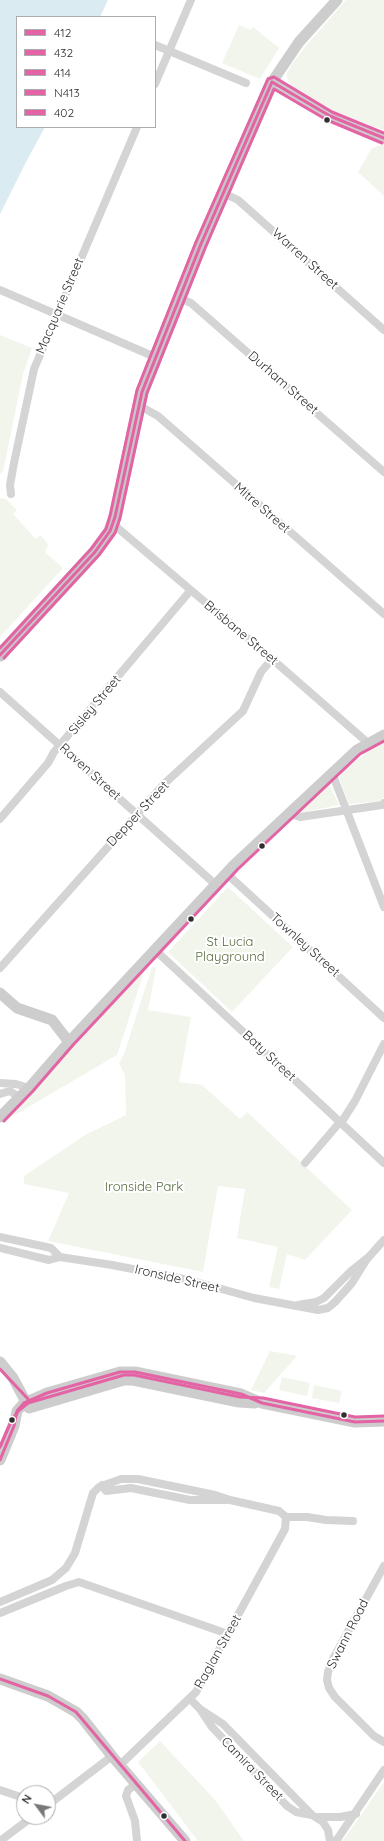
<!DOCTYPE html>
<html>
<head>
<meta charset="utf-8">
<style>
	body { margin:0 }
	#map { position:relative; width:384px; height:1841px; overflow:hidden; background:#fff; font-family:Quicksand,sans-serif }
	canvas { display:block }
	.legend { position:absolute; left:16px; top:16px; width:140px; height:112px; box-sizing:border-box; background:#fff; border:1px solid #acacac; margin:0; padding:5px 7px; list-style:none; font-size:12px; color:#2f2f2f }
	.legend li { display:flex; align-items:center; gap:8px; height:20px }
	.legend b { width:20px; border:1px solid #acacac }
	.north { position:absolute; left:16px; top:1785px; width:40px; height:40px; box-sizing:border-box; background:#fff; border:1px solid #acacac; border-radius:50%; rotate:302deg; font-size:11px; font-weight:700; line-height:16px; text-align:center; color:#2f2f2f }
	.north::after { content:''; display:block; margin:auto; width:14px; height:18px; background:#787878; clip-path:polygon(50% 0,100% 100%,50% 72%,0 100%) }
</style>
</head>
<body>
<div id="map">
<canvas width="384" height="1841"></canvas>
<ul class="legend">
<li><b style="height:5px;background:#e463a4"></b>412</li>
<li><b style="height:5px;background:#e463a4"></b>432</li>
<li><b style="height:5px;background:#e463a4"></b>414</li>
<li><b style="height:5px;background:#e463a4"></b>N413</li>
<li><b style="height:5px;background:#e463a4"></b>402</li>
</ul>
<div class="north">N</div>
</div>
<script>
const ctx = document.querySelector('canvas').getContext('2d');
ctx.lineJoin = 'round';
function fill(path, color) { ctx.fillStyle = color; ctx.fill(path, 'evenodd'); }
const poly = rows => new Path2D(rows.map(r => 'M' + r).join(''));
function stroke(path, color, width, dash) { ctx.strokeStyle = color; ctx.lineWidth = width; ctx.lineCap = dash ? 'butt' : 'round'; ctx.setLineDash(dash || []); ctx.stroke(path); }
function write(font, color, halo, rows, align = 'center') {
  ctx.font = font + ' Quicksand,sans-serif'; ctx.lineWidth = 4; ctx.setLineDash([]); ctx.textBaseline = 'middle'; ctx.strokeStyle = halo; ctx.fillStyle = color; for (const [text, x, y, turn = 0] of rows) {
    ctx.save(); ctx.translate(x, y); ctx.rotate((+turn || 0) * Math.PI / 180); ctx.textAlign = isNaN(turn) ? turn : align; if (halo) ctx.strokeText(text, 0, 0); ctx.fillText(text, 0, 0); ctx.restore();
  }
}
const green = poly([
	[346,0,384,0,384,130,325,108,292,87,286,75,292,64,305,47],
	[239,25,251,30,253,27,279,48,260,79,222,63],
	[384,144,384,196,358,172,372,148],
	[0,335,32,348,23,374,5,462,3,471,0,474],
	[0,498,6,499,17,510,13,514,36,539,40,535,47,542,48,546,45,552,63,568,0,637],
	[384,743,384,797,380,801,349,804,339,778,343,771,371,749],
	[329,784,339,805,300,813,303,807],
	[228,887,293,947,232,1012,168,952],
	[146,966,117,1055,1,1123],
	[152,967,156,968,148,1010,191,1017,179,1082,202,1085,240,1119,247,1112,352,1210,305,1260,287,1254,279,1289,269,1287,278,1247,237,1238,245,1189,218,1186,203,1272,48,1241,69,1193,24,1184,24,1176,85,1135,126,1115,125,1075,119,1063,124,1054],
	[270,1351,297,1356,264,1393,251,1390],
	[282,1377,310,1383,307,1396,279,1390],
	[314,1385,342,1391,339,1403,312,1398],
	[160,1741,216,1801,244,1841,198,1841,138,1762],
	[384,1782,384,1841,342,1841,349,1832]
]);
const water = poly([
	[0,0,108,0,100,17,17,17,17,127,45,127,26,162,0,214]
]);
const street = poly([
	[155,45,246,83],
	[155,84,191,0],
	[223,193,238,200,384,330],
	[0,290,155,357],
	[179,298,191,303,384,472],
	[138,405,158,416,384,614],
	[11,494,10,485,14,463,34,369,137,127],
	[113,524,272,659,368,743],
	[0,692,215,884],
	[332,773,384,907],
	[288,813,300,817,382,805,384,803],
	[0,819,48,763,54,752,190,591],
	[226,873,384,1018],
	[154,949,384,1163],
	[0,968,164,784,243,711,261,672,272,659],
	[0,1083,16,1084,29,1088],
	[0,1094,10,1091,20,1098],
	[341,1123,355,1101,384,1044],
	[305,1163,340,1122],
	[0,1237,51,1248,60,1257],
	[0,1248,49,1260,60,1257,112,1265,189,1280,254,1298,318,1310,328,1308,335,1302,352,1283,367,1259,384,1240],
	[298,1305,316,1302,324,1298,351,1271,366,1259],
	[102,1485,106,1491,131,1488,190,1500,226,1500],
	[384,1566,333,1659,328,1672,327,1680,329,1688,335,1697,374,1736,384,1742],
	[0,1602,52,1580,66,1568,75,1553,93,1493,99,1487,121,1479,138,1479,215,1495,230,1500,279,1511,286,1517,307,1517,326,1520,353,1521],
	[0,1613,66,1586,79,1582,228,1634],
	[190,1699,200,1709,223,1724,312,1815],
	[200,1709,212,1727,287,1806,296,1812,312,1815,323,1822,328,1830,330,1841],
	[120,1765,196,1692,285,1529,286,1517],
	[136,1784,128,1790,126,1796,135,1821,137,1841],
	[0,1790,24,1798],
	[48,1805,112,1756],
	[317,1817,340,1817,356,1814],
	[0,1841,32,1817],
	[336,1841,384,1770]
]);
const secondary = poly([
	[337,0,299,42,272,82,330,116,384,138],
	[0,993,17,1008,52,1020,69,1042],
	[0,1117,29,1088,69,1042,234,865,357,750,384,735],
	[0,1362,13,1378,26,1402,31,1406],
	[29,1408,124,1380,133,1380,239,1402,255,1403],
	[0,1460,14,1426,17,1411,24,1403,47,1393,120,1372,135,1372,207,1387,241,1394,262,1403,355,1422,384,1421],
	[0,1679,48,1696,76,1712,83,1719,112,1756,185,1841]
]);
const primary = poly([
	[0,655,95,552,110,531,115,517,142,392,201,244,272,82]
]);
const bus1 = poly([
	[272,82,330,116,384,138],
	[0,655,95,552,110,531,115,517,142,392,201,244,272,82]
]);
const bus2 = poly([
	[0,1460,14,1426,17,1411,24,1403,47,1393,120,1372,135,1372,241,1394,262,1403,355,1422,384,1421],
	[0,1679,48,1696,76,1712,185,1841]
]);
const bus3 = poly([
	[4,1121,33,1091,73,1045,238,869,360,754,384,741],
	[0,1369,28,1399,28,1403,19,1410,10,1424,0,1447]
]);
const bus4 = poly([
	[0,648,91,549,106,529,110,516,137,390,196,242,268,79,274,77,332,112,384,133],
	[0,1447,10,1423,18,1411,28,1403,124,1375,134,1375,240,1397,263,1398,355,1417,384,1416]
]);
const bus5 = poly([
	[4,658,99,555,115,533,120,518,147,393,206,246,274,89,327,120,382,143]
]);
const markers = [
	[327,120,3.5,"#2f2f2f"],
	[262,846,3.5,"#2f2f2f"],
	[191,919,3.5,"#2f2f2f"],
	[344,1415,3.5,"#2f2f2f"],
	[12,1420,3.5,"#2f2f2f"],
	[164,1816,3.5,"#2f2f2f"]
];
const streetNames = [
	["Warren Street",305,259,42],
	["Macquarie Street",60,306,-67],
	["Durham Street",283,383,41],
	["Mitre Street",262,508,41],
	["Brisbane Street",241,633,40],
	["Sisley Street",95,705,-50],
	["Raven Street",90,772,42],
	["Depper Street",138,814,-47],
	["Townley Street",305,945,42],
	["Baty Street",269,1056,43],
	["Ironside Street",177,1279,13],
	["Swann Road",348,1634,-63],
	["Raglan Street",218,1652,-61],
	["Camira Street",252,1769,46]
];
const parkNames = [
	["St Lucia",230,942],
	["Playground",230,957],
	["Ironside Park",144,1187]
];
fill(green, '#f2f5ec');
fill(water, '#daebf2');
stroke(street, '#d4d4d4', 8);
stroke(secondary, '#cdcdcd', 11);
stroke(primary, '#c7c7c7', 13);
stroke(bus1, '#e463a4', 3);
stroke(bus2, '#e463a4', 3);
stroke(bus3, '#e463a4', 3);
stroke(bus4, '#e463a4', 3);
stroke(bus5, '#e463a4', 3);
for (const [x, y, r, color] of markers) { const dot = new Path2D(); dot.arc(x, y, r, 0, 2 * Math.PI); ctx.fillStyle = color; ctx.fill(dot); stroke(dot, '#fff', 1.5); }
write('13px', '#2f2f2f', '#fff', streetNames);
write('13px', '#566b3d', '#fff', parkNames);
</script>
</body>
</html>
